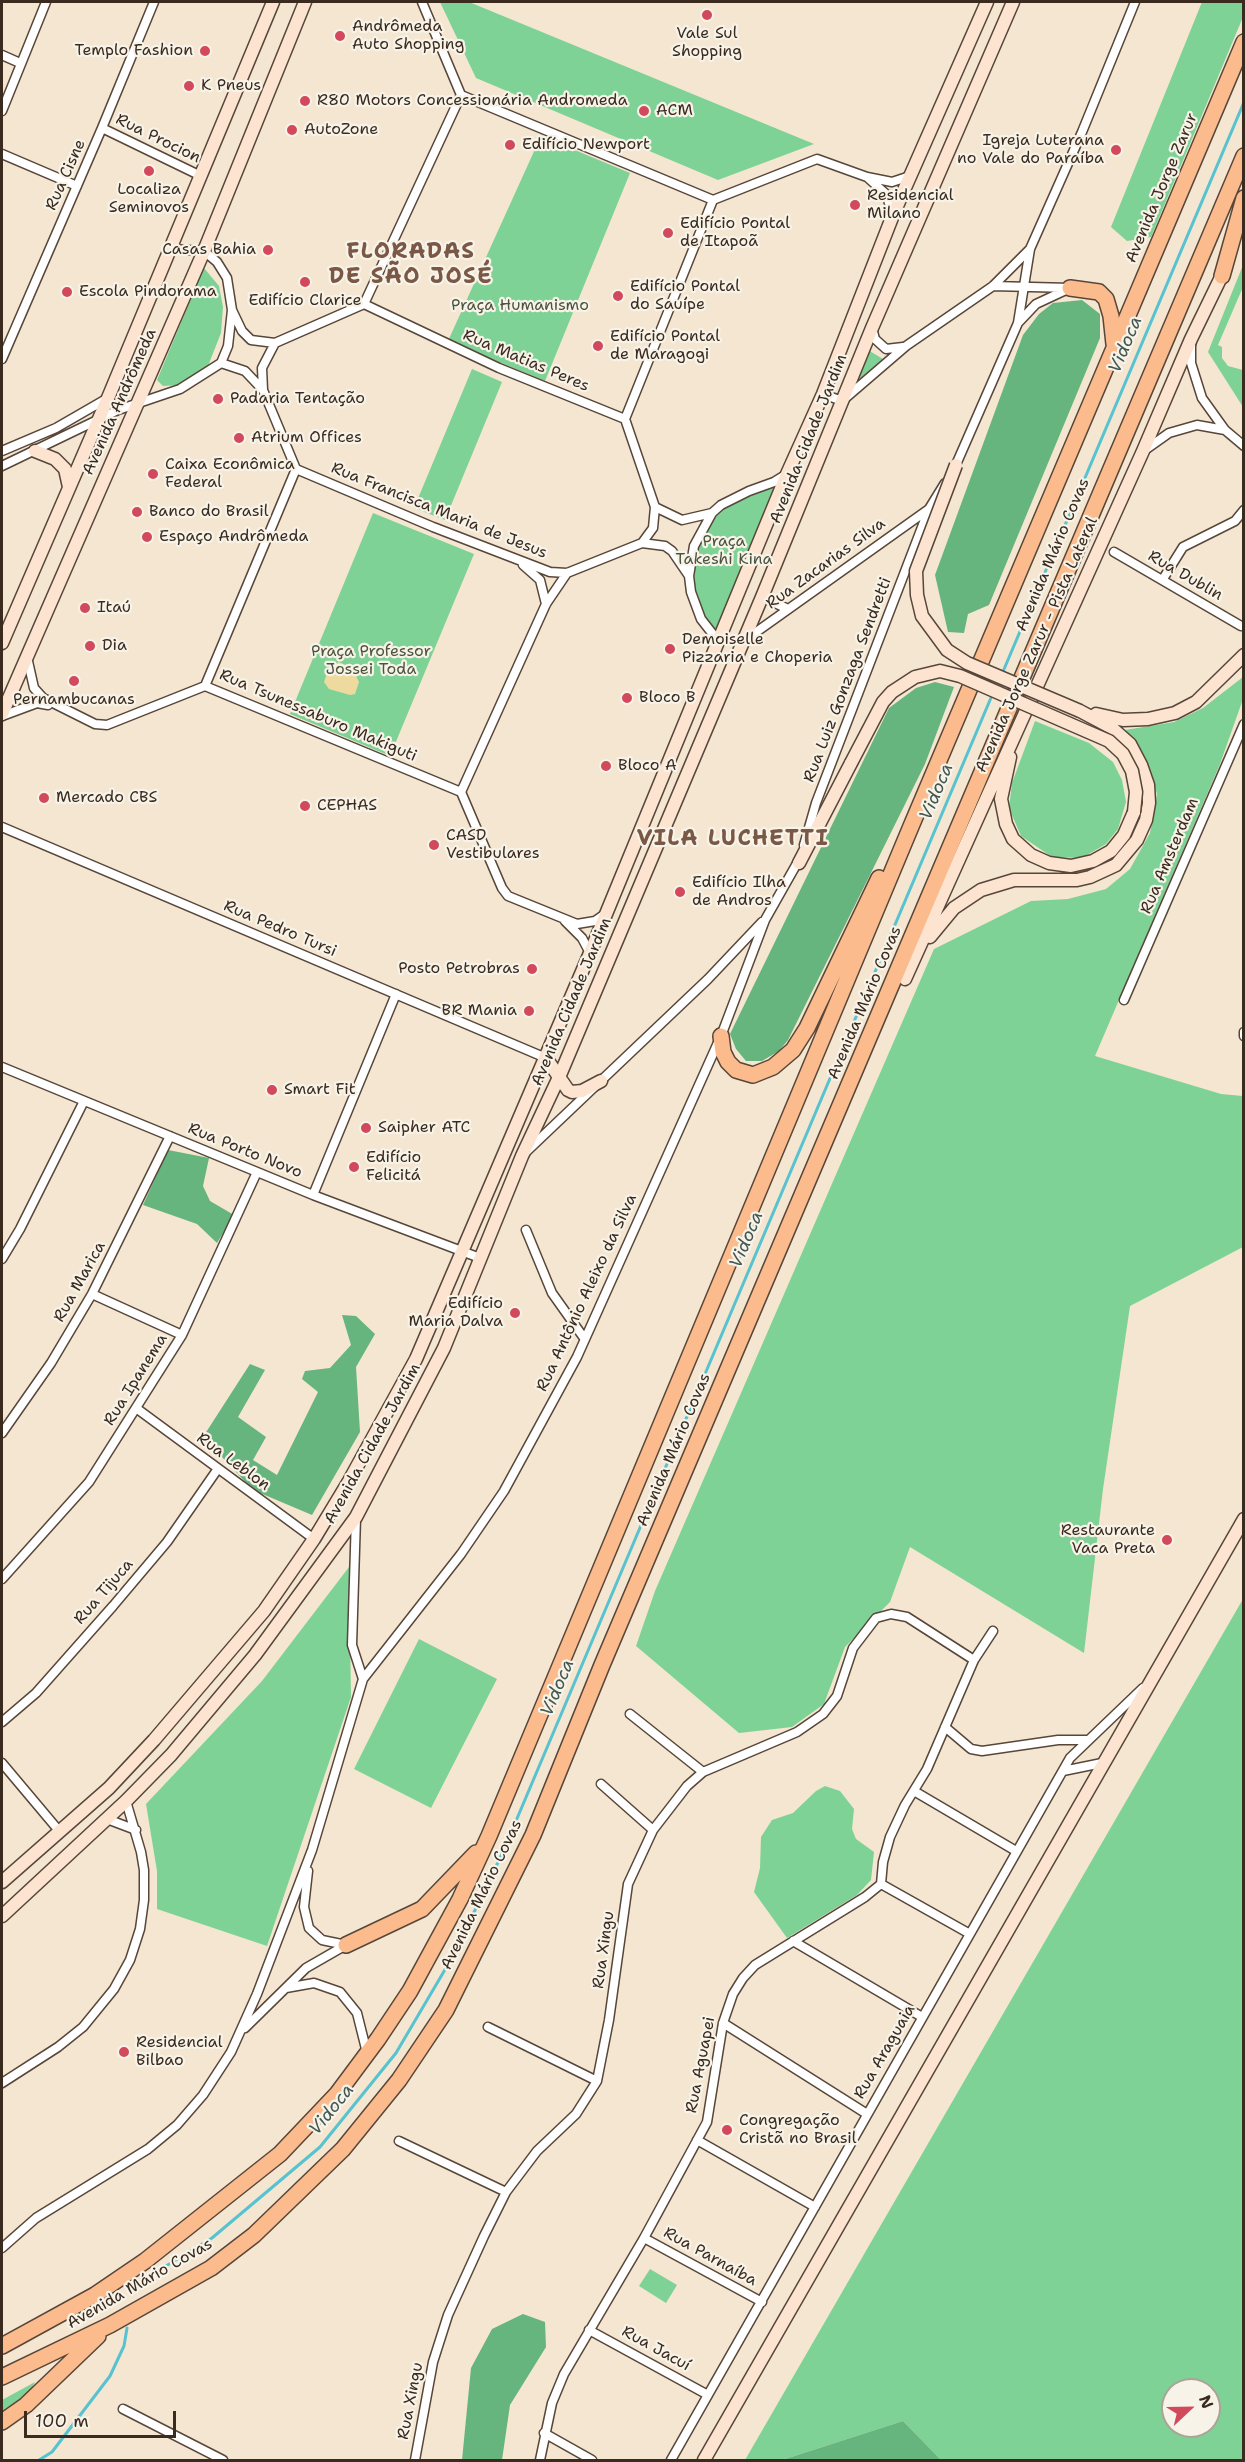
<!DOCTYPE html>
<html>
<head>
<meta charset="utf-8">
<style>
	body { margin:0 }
	#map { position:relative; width:1245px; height:2462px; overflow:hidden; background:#f4e6d1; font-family:"Shantell Sans",sans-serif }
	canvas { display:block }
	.frame { position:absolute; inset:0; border:3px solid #3b2a1e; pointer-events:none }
	.north { position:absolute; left:1161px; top:2378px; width:60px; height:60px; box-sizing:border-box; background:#f7f3e8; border:2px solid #aca397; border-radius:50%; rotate:68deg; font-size:16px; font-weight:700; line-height:24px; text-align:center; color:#3b2a1e }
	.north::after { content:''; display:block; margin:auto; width:21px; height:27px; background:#d1495b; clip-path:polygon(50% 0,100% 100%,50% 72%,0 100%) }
	.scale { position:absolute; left:24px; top:2411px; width:152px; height:27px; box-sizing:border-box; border:3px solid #3b2a1e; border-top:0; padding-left:8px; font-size:18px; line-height:21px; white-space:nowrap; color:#3b2a1e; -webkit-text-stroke:4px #f7f3e8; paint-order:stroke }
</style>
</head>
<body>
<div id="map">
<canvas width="1245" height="2462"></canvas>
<div class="frame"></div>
<div class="north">N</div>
<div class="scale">100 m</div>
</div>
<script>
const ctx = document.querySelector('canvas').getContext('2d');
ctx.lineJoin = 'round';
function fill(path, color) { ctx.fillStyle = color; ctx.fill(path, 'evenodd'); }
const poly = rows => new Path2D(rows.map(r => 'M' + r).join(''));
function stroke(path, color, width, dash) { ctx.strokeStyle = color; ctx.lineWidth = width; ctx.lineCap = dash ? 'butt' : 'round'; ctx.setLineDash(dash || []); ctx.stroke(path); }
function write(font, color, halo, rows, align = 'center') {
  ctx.font = font + ' "Shantell Sans",sans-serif'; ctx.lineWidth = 4.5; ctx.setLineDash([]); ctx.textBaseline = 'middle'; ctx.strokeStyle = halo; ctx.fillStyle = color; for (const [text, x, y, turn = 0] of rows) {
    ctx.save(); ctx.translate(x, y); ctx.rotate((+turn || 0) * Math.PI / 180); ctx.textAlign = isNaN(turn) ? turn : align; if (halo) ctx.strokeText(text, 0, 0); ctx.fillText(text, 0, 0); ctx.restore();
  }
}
const green = poly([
	[440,2,469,2,814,144,718,180,476,78],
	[1202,2,1243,2,1243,17,1151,237,1127,241,1111,227],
	[541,136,630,173,545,381,448,341],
	[1243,265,1243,287,1218,345,1222,347,1222,358,1228,366,1243,370,1243,407,1208,352],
	[204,268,219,286,223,307,221,333,208,366,181,385,163,386,157,380],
	[868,350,883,359,852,385],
	[472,369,502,382,445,520,414,508],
	[787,474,719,642,694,604,691,559,712,513],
	[373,513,474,554,390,756,290,714],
	[1243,677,1243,699,1220,764,1095,1056,1221,1094,1243,1096,1243,1247,1130,1306,1103,1489,1084,1653,910,1547,890,1602,845,1647,824,1704,792,1727,739,1733,636,1646,655,1591,934,949,1031,901,1068,899,1106,889,1130,869,1150,833,1157,794,1145,757,1125,730,1174,722,1203,708],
	[1035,721,1089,743,1113,762,1122,780,1126,802,1118,829,1106,844,1082,858,1052,857,1021,836,1009,808,1012,783],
	[349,1567,351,1697,267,1946,157,1909,157,1871,146,1804,262,1681],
	[1243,1599,1243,2460,941,2460,903,2421,782,2460,745,2460],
	[1173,2390,1209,2390,1209,2426,1173,2426],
	[419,1639,497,1679,431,1808,354,1769],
	[825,1786,840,1791,854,1809,852,1829,856,1839,874,1852,871,1880,857,1895,787,1938,754,1892,760,1868,761,1837,772,1820,793,1813,816,1791],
	[650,2269,677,2285,666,2303,639,2286],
	[35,2382,26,2400,2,2415,2,2400]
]);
const forest = poly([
	[1082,300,1100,314,1100,338,989,605,968,614,964,633,948,632,935,575,1023,335,1039,314,1053,303],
	[935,682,954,687,925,764,788,1040,779,1051,762,1061,746,1061,736,1049,730,1034,889,708,916,688],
	[168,1150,209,1158,203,1186,210,1201,234,1215,217,1243,197,1224,143,1205],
	[342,1315,356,1316,375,1334,356,1367,360,1432,312,1515,253,1490,203,1437,250,1364,265,1370,238,1417,266,1437,253,1460,277,1475,318,1392,302,1379,305,1371,330,1368,351,1345],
	[523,2314,545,2322,546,2347,510,2405,502,2460,462,2460,471,2368,492,2329],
	[903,2421,941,2460,782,2460]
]);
const sand = poly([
	[339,662,352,668,359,682,355,694,350,695,329,689,324,682,329,667]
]);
const stream = poly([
	[1002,674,1244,102],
	[133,2286,212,2238,320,2147,396,2053,453,1956,502,1854,993,693],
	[39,2460,52,2452,110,2376,124,2346,127,2328]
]);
const minor = poly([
	[422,2,461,95,713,200,817,159,867,177],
	[2,55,20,63],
	[2,111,46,2],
	[102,128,201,176],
	[2,154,77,186],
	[893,215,886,194,867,177,892,182,910,176],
	[993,286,1070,288],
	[364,304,461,95],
	[232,310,242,331,251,340,275,343,364,304,499,368,625,419,655,507,682,520,712,513],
	[1018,323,1036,304,1066,290],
	[872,328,875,339,886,349,903,347],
	[1191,344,1191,363,1202,398,1225,430,1244,446],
	[2,359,102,128,154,2],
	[221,363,245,371,263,390,296,469,433,527,550,572,567,573,642,543,665,546,672,551,689,576],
	[263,390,262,368,275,343],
	[823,394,842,401,906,346,993,286,1030,249],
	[625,419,713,200],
	[1145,450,1169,433,1197,425,1225,430],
	[2,451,56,428,108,398],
	[2,466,118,410,180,389,221,363,228,346,232,310,227,278,217,262,204,251,171,249],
	[955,467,1018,323,1030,249,1082,132,1135,2],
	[642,543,653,528,655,507],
	[1114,552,1241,626],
	[523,565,540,580,546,604],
	[1163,579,1183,547,1235,521,1244,510],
	[762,597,788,609],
	[745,640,929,509],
	[719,642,701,619,691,592,689,576,694,546,712,513,721,505,749,491,774,482,787,474],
	[27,657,34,688,43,698,95,724,107,725,205,686,461,792,502,888,508,896,577,924,595,921,605,914],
	[205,686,296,469],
	[2,716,37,703,48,705],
	[461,792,546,604,567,573],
	[2,827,546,1058],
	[804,845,816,803,929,509,945,483],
	[565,921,582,938,590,953],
	[1124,1000,1244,724],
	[1244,1032,1244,1036],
	[2,1067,313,1195,480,1258],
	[527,1151,708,979,762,922],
	[313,1195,396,994],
	[526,1230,552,1293,584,1338],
	[2,1259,20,1229,84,1101],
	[92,1294,182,1335],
	[136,1408,314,1539],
	[2,1433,51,1363,92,1294,170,1136],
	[2,1579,89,1482,182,1335,257,1172],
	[363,1679,461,1554,504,1491,577,1357,721,1036,765,920,800,858],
	[630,1714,703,1772],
	[2,1722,36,1693,113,1606,167,1542,217,1470],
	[945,1727,971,1749,982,1751,1058,1740,1087,1740],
	[2,1763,60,1832],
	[1063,1771,1102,1763],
	[601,1784,653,1830],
	[914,1791,1016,1851],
	[107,1819,136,1830],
	[308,1871,304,1907,309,1928,322,1940,346,1945],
	[881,1884,970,1934],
	[793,1941,922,2017],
	[286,1988,314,1983,340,1992,357,2013,367,2053],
	[723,2023,867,2114],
	[488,2027,597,2081],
	[245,2028,306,1968,346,1945],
	[2,2083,58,2047,83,2027,114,1989,130,1960,140,1929,144,1900,144,1870,141,1852,126,1801],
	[697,2140,815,2207],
	[399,2141,506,2192],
	[644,2238,762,2302],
	[2,2248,36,2218,148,2149,177,2125,203,2095,231,2052,257,1994,312,1850,363,1679,352,1645,356,1517],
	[589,2330,708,2395],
	[123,2409,223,2460],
	[544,2433,592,2460],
	[415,2460,433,2362,448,2315,484,2236,506,2192,537,2151,576,2114,597,2081,609,2020,628,1884,653,1830,687,1786,703,1772,797,1732,823,1714,837,1696,853,1648,876,1618,891,1614,907,1617,974,1660],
	[540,2460,552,2403,564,2374,644,2238,707,2122,723,2023,733,1994,743,1978,755,1965,865,1897,881,1884,883,1862,890,1837,905,1805,927,1769,974,1660,993,1631],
	[671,2460,1070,1758,1143,1688]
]);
const secondary = poly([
	[35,451,55,459,65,469,69,487],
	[2,643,108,398,273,2],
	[2,714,204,251,305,2],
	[1096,714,1123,720,1148,719,1175,713,1196,702,1244,655],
	[1010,757,1001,799,1006,824,1013,839,1031,855,1049,863,1071,866,1093,861,1111,851,1124,835,1134,812],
	[799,863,851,763],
	[930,937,954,908,981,890,1014,880,1077,880,1090,877,1116,865,1137,840,1146,820,1149,803,1148,785,1141,765,1130,744,1112,728,1080,711],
	[905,979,1143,451,1191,339,1225,269],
	[546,1058,568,1090,572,1092,582,1091,601,1081],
	[2,1882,109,1788,154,1740,264,1611,314,1539,349,1481,416,1359,590,953,787,474,823,394,893,215,987,2],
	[2,1916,126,1801,171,1755,255,1655,356,1517,444,1348,522,1156,560,1075,762,597,872,328,1013,2],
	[704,2460,1244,1519]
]);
const motorway = poly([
	[1222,276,1244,198],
	[1070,288,1099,292,1106,299,1111,316,1114,344],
	[721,1036,723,1052,728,1062,736,1070,753,1075,773,1067,793,1050,807,1028,879,878],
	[346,1945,422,1909,476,1853],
	[2,2346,95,2295,145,2261,280,2154,337,2094,378,2039,410,1991,460,1899,489,1836,912,824,1244,42],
	[2,2377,110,2325,211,2268,254,2235,343,2149,399,2080,446,2010,533,1835,602,1665,1244,156],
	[2,2422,26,2405,98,2336]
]);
const secondaryBridge = poly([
	[956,465,916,571,917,595,922,616,947,650,967,663,1080,711],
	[851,763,883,702,892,692,915,677,940,671,960,676,1109,741,1123,754,1132,771,1136,792,1134,812]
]);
const markers = [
	[707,15,6,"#d1495b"],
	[340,36,6,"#d1495b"],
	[205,51,6,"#d1495b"],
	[189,86,6,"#d1495b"],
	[305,101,6,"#d1495b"],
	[644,111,6,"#d1495b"],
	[292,130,6,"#d1495b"],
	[510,145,6,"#d1495b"],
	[1116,150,6,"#d1495b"],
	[149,171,6,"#d1495b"],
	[855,205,6,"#d1495b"],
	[668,233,6,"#d1495b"],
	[268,250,6,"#d1495b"],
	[305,282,6,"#d1495b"],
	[67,292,6,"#d1495b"],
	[618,296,6,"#d1495b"],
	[598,346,6,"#d1495b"],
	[218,399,6,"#d1495b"],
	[239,438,6,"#d1495b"],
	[153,474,6,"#d1495b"],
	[137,512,6,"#d1495b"],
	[147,537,6,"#d1495b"],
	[85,608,6,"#d1495b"],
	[90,646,6,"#d1495b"],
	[670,649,6,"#d1495b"],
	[74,681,6,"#d1495b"],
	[627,698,6,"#d1495b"],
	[606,766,6,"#d1495b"],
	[44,798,6,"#d1495b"],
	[305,806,6,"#d1495b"],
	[434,845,6,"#d1495b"],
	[680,892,6,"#d1495b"],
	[532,969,6,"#d1495b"],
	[529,1011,6,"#d1495b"],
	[272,1090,6,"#d1495b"],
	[366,1128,6,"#d1495b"],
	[354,1167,6,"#d1495b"],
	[515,1313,6,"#d1495b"],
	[1167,1540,6,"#d1495b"],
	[124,2052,6,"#d1495b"],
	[727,2130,6,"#d1495b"]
];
const poiNames = [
	["Andrômeda",352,27],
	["Auto Shopping",352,45],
	["Vale Sul",707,34,"center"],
	["Shopping",707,52,"center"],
	["Templo Fashion",193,51,"right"],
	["K Pneus",201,86],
	["R80 Motors Concessionária Andromeda",317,101],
	["ACM",656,111],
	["AutoZone",304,130],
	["Igreja Luterana",1104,141,"right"],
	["no Vale do Paraíba",1104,159,"right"],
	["Edifício Newport",522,145],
	["Localiza",149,190,"center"],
	["Seminovos",149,208,"center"],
	["Residencial",867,196],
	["Milano",867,214],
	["Edifício Pontal",680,224],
	["de Itapoã",680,242],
	["Casas Bahia",256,250,"right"],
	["Edifício Pontal",630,287],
	["do Sauípe",630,305],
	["Escola Pindorama",79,292],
	["Edifício Clarice",305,301,"center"],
	["Edifício Pontal",610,337],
	["de Maragogi",610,355],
	["Padaria Tentação",230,399],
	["Atrium Offices",251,438],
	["Caixa Econômica",165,465],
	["Federal",165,483],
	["Banco do Brasil",149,512],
	["Espaço Andrômeda",159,537],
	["Itaú",97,608],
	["Demoiselle",682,640],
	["Pizzaria e Choperia",682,658],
	["Dia",102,646],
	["Bloco B",639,698],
	["Pernambucanas",74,700,"center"],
	["Bloco A",618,766],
	["Mercado CBS",56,798],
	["CEPHAS",317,806],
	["CASD",446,836],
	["Vestibulares",446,854],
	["Edifício Ilha",692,883],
	["de Andros",692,901],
	["Posto Petrobras",520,969,"right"],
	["BR Mania",517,1011,"right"],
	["Smart Fit",284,1090],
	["Saipher ATC",378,1128],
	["Edifício",366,1158],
	["Felicitá",366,1176],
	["Edifício",503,1304,"right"],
	["Maria Dalva",503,1322,"right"],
	["Restaurante",1155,1531,"right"],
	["Vaca Preta",1155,1549,"right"],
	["Residencial",136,2043],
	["Bilbao",136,2061],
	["Congregação",739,2121],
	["Cristã no Brasil",739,2139]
];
const streetNames = [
	["Rua Procion",158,139,26],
	["Rua Cisne",66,175,-66],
	["Avenida Jorge Zarur",1162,188,-67],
	["Rua Matias Peres",526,361,23],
	["Avenida Andrômeda",120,402,-66],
	["Avenida Cidade Jardim",809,439,-68],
	["Rua Francisca Maria de Jesus",439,511,22],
	["Avenida Mário Covas",1053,555,-67],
	["Rua Zacarias Silva",826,564,-36],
	["Rua Dublin",1185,576,30],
	["Avenida Jorge Zarur - Pista Lateral",1037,645,-66],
	["Rua Luiz Gonzaga Sendretti",848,680,-69],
	["Rua Tsunessaburo Makiguti",318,716,23],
	["Rua Amsterdam",1170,856,-67],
	["Rua Pedro Tursi",280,929,23],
	["Avenida Cidade Jardim",572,1002,-67],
	["Avenida Mário Covas",865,1003,-67],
	["Rua Porto Novo",245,1151,22],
	["Rua Marica",80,1282,-61],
	["Rua Antônio Aleixo da Silva",587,1293,-65],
	["Rua Ipanema",136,1380,-58],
	["Avenida Cidade Jardim",373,1444,-61],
	["Avenida Mário Covas",674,1450,-67],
	["Rua Leblon",233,1462,36],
	["Rua Tijuca",104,1592,-49],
	["Avenida Mário Covas",482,1895,-64],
	["Rua Xingu",604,1950,-82],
	["Rua Araguaia",885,2052,-60],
	["Rua Aguapei",701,2065,-79],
	["Rua Parnaíba",710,2257,29],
	["Avenida Mário Covas",140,2284,-30],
	["Rua Jacuí",656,2349,29],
	["Rua Xingu",411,2401,-79]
];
const parkNames = [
	["Praça Humanismo",520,306],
	["Praça",724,542],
	["Takeshi Kina",724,560],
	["Praça Professor",371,652],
	["Jossei Toda",371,670]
];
const waterNames = [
	["Vidoca",1126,345,-67],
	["Vidoca",937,792,-67],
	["Vidoca",747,1240,-67],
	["Vidoca",558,1688,-67],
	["Vidoca",332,2110,-51]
];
const districtNames = [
	["FLORADAS",411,252],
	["DE SÃO JOSÉ",411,277],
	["VILA LUCHETTI",733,839]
];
fill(green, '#7ed295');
fill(forest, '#66b47e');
fill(sand, '#eeda9e');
stroke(stream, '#57c2d0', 3);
stroke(minor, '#574639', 11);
stroke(secondary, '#574639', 15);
stroke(motorway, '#574639', 18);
stroke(minor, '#fff', 8);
stroke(secondary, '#fde4d1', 12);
stroke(motorway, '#fbbb8c', 15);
stroke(secondaryBridge, '#574639', 15, []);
stroke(secondaryBridge, '#fde4d1', 12);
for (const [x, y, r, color] of markers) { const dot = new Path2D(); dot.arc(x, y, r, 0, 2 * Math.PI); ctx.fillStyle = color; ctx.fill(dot); stroke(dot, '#f7f3e8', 2); }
write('16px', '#3b2a1e', '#f7f3e8', poiNames, 'left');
write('16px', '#3b2a1e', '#f7f3e8', streetNames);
write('16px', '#4c543c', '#f7f3e8', parkNames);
write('italic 18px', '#435853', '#f7f3e8', waterNames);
ctx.letterSpacing = '1.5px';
write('bold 22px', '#7a5845', '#f7f3e8', districtNames);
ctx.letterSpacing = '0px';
</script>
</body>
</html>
